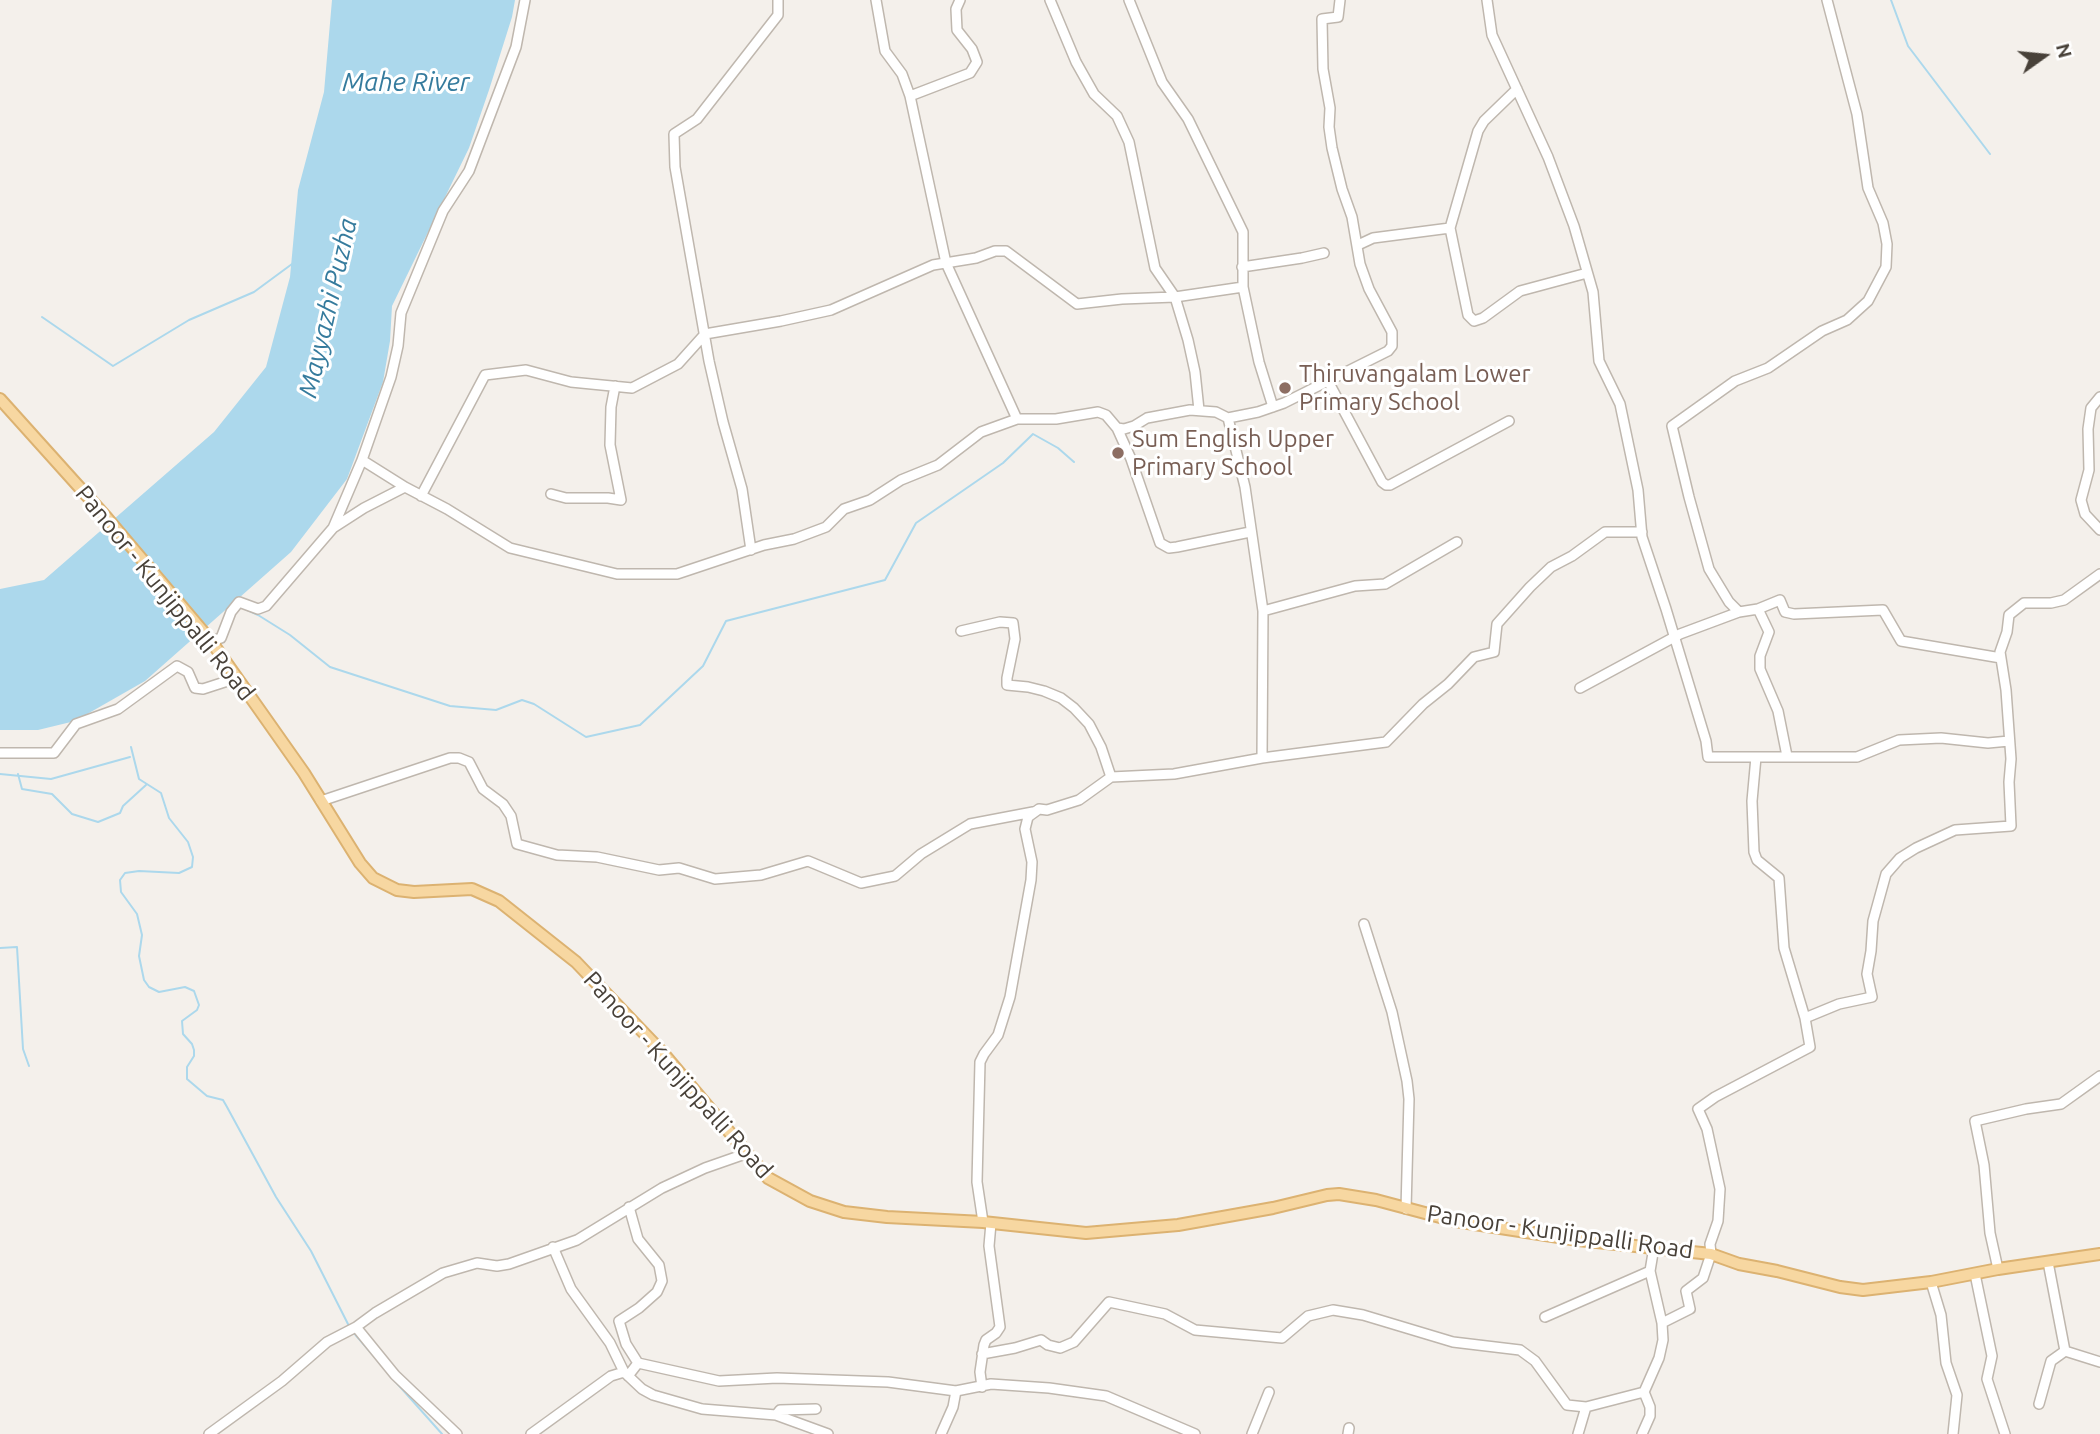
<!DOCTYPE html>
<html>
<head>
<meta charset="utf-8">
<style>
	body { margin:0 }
	#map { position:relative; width:2100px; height:1434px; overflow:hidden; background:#f4f0eb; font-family:Ubuntu,sans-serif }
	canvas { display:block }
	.north { position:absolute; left:2009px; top:21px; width:70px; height:70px; -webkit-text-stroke:5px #fff; paint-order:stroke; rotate:75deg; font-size:19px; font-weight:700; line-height:28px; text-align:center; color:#484139 }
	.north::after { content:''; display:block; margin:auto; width:24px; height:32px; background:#484139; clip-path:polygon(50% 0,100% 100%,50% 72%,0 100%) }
</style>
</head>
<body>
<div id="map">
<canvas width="2100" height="1434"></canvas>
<div class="north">N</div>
</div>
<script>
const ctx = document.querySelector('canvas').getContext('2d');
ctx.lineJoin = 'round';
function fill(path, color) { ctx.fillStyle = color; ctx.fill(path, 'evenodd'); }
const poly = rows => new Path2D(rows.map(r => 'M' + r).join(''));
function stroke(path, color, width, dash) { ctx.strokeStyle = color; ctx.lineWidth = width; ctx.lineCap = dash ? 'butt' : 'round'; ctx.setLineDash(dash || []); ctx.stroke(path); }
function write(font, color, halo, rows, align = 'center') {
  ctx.font = font + ' Ubuntu,sans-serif'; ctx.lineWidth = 6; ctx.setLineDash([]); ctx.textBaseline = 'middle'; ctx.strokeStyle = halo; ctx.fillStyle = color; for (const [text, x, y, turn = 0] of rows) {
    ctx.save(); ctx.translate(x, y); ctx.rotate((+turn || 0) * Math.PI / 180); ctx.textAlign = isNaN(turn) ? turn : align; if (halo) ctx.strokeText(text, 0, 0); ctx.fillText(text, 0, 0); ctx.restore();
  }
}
const water = poly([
	[332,0,515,0,512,17,489,90,469,148,392,306,390,341,383,382,347,479,291,552,145,681,75,721,38,730,0,730,0,589,44,580,214,432,266,367,290,277,298,190,324,92]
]);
const stream = poly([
	[1891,0,1908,46,1990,154],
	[42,317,113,366,189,320,254,292,292,264],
	[241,607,258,615,290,635,330,667,450,706,496,710,522,700,534,704,586,737,640,725,703,666,726,621,885,580,916,523,1003,463,1033,434,1058,448,1074,462],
	[131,747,139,779,161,793,169,818,188,842,193,857,192,867,179,873,139,871,125,873,120,880,121,892,137,914,142,935,139,956,144,980,149,987,159,992,185,987,194,991,199,1005,197,1010,182,1021,183,1034,192,1044,194,1050,194,1056,187,1067,187,1079,207,1096,223,1100,227,1107,276,1197,311,1251,350,1328],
	[0,774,51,779,130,757],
	[18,774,22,789,52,794,72,814,98,822,120,813,123,806,146,785],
	[0,948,17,947,23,1049,29,1066],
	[353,1332,379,1362],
	[394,1380,442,1434]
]);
const minor = poly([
	[876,0,885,51,902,74,910,96,946,263,1017,419],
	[1050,0,1076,62,1094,94,1117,116,1129,142,1155,268,1175,297,1188,340,1195,372,1199,410],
	[1129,0,1162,82,1188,119,1243,232,1243,287,1259,362,1273,407],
	[1487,0,1492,35,1548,157,1574,226,1593,292,1599,361,1620,404,1638,490,1642,537,1666,609,1706,741,1708,757,1756,757,1752,801,1754,852,1757,860,1779,878,1784,948,1805,1018,1810,1047,1715,1097,1698,1109,1707,1129,1720,1189,1718,1221,1710,1244,1711,1254,1703,1278,1686,1291,1690,1309,1662,1323,1663,1340,1659,1358,1644,1392,1586,1407,1578,1434],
	[1827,0,1857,114,1868,188,1883,223,1887,244,1886,267,1868,301,1847,320,1822,331,1768,368,1735,381,1672,426,1689,497,1709,569,1729,602,1739,612,1758,609,1780,600,1785,612,1794,614,1883,610,1901,641,2001,658],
	[1517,89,1484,121,1478,131,1450,228,1468,315,1474,321,1483,318,1520,291,1587,273],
	[910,96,970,73,977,62,972,49,957,30,956,9,960,0],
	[1358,245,1373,238,1450,228],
	[1242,267,1302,258,1324,253],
	[1328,381,1382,482,1386,485,1390,485,1509,421],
	[2100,397,2091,408,2088,429,2089,470,2081,500,2085,514,2100,530],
	[1117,428,1131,459,1160,543,1169,548,1177,547,1250,532],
	[405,487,362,460,391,377,398,346,401,313,443,211,469,171,516,47,525,0],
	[551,494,566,498,608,498,621,500,610,445,611,407,615,386],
	[421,496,485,375,526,370,571,382,632,388,678,364,705,334,781,321,831,310,933,265,976,258,995,251,1006,251,1077,304,1122,299,1175,297,1243,287],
	[333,528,362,460],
	[751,550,742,489,723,422,709,361,675,167,674,134,697,119,778,15,778,0],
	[1758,609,1769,632,1760,656,1760,669,1778,711,1787,756],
	[1263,611,1355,586,1385,584,1457,542],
	[961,631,1000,622,1013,623,1015,639,1007,678,1007,685,1028,687,1044,691,1061,698,1074,708,1089,724,1101,747,1111,777],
	[211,641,221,638,231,612,239,602,258,609,266,606,333,528,364,508,405,487,447,509,510,548,617,574,677,574,764,545,794,539,826,527,844,509,870,500,901,480,938,465,981,432,1017,419,1056,419,1098,412,1106,415,1117,428,1124,429,1134,426,1147,418,1190,410,1216,412,1228,418],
	[1580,688,1680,634,1739,612],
	[0,753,54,753,76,724,118,709,177,666,188,672,195,688,203,689,237,678],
	[1756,757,1857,757,1899,740,1941,738,1988,743,2009,741],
	[1262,758,1386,742,1423,704,1448,684,1474,657,1494,652,1497,624,1530,587,1551,567,1572,556,1605,532,1642,532],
	[321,801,450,758,459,758,469,762,483,789,503,804,511,816,517,844,557,855,597,857,659,870,679,868,715,879,761,875,808,861,861,883,895,876,921,854,970,824,1033,812],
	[1364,924,1392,1012,1407,1081,1409,1099,1406,1209],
	[1805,1018,1839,1004,1872,997,1867,974,1871,951,1873,921,1886,874,1900,858,1916,848,1955,830,2011,826,2009,782,2011,759,2006,690,2000,652,2007,632,2009,615,2024,603,2051,603,2064,600,2100,574],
	[983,1222,977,1182,980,1062,984,1054,998,1035,1010,997,1031,880,1032,862,1025,829,1028,817,1039,809,1047,810,1079,800,1111,777,1174,774,1262,758,1263,611,1245,487,1228,418,1258,412,1284,403,1388,351,1392,346,1392,332,1369,289,1360,264,1352,217,1342,189,1332,148,1329,127,1330,108,1323,69,1322,19,1338,17,1340,0],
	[553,1247,571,1289,610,1343,624,1372],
	[1654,1247,1650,1271,1662,1323],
	[2048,1262,2065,1351,2100,1362],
	[1998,1269,1990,1233,1984,1165,1975,1121,2026,1109,2061,1104,2100,1076],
	[1975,1274,1992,1356,1987,1379,2005,1434],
	[1931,1282,1941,1315,1946,1363,1957,1395,1953,1434],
	[1545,1317,1650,1271],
	[982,1354,1015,1348,1041,1340,1048,1345,1060,1348,1074,1342,1109,1302,1165,1314,1195,1330,1282,1338,1308,1316,1333,1310,1363,1315,1453,1342,1520,1350,1535,1361,1567,1405,1586,1407],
	[638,1363,719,1381,777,1378,888,1382,956,1391,991,1384,1049,1388,1106,1396,1195,1434],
	[628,1376,638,1363,626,1344,619,1321,639,1308,657,1292,662,1281,659,1265,638,1239,629,1207],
	[982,1387,980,1372,984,1345,986,1340,996,1333,1000,1327,989,1246,991,1223],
	[2039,1404,2051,1361,2065,1351],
	[776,1415,780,1410,816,1409],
	[209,1434,282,1381,327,1342,356,1327],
	[457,1434,395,1375,356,1327,375,1313,443,1273,477,1263,497,1266,509,1264,577,1240,662,1188,705,1168,745,1154],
	[531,1434,611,1376,624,1372,642,1389,653,1395,702,1409,776,1415,828,1434],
	[941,1434,953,1407,956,1391],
	[1252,1434,1269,1392],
	[1348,1434,1349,1428],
	[1642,1434,1650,1416,1650,1407,1644,1392]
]);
const major = poly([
	[0,399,107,518,211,641,304,773,360,863,373,878,397,890,414,892,472,889,499,901,576,962,663,1053,768,1178,810,1201,844,1212,887,1217,983,1222,1086,1233,1178,1225,1273,1208,1327,1195,1339,1194,1376,1200,1455,1221,1578,1240,1711,1254,1739,1264,1777,1271,1840,1287,1863,1290,1931,1282,1998,1269,2100,1254]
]);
const markers = [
	[1285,388,7,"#8d6e63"],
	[1118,453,7,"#8d6e63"]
];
const educationNames = [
	["Thiruvangalam Lower",1299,374],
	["Primary School",1299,402],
	["Sum English Upper",1132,439],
	["Primary School",1132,467]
];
const streetNames = [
	["Panoor - Kunjippalli Road",165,593,51],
	["Panoor - Kunjippalli Road",678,1075,48],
	["Panoor - Kunjippalli Road",1560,1232,8]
];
const waterNames = [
	["Mahe River",406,82],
	["Mayyazhi Puzha",328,308,-77]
];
fill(water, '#acd8ec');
stroke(stream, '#acd8ec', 2);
stroke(minor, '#bfb7ae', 12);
stroke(major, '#dcb271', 14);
stroke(minor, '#fff', 9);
stroke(major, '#f7d7a1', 10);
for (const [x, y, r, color] of markers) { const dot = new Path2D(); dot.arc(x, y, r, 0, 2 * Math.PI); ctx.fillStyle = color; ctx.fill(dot); stroke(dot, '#fff', 2.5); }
write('24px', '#785e54', '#fff', educationNames, 'left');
write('24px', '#484139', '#fff', streetNames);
write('italic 26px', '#357b9d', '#fff', waterNames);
</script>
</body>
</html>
